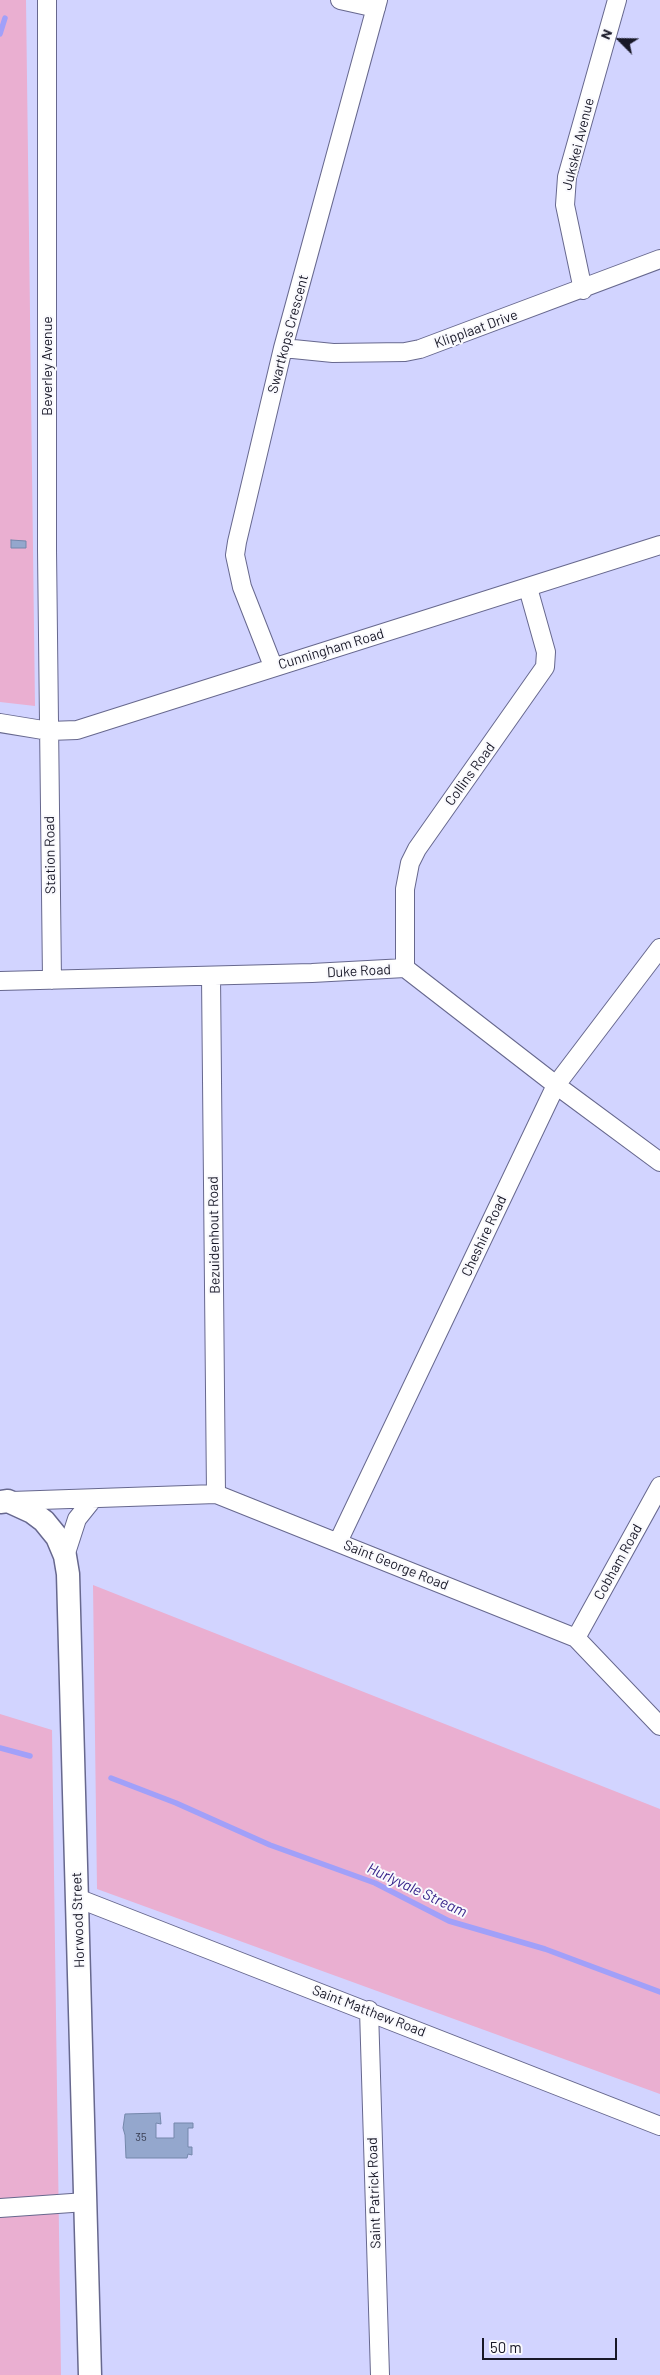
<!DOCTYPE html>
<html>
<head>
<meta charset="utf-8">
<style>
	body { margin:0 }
	#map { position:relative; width:660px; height:2375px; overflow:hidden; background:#d2d4ff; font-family:Barlow,sans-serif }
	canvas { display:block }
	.north { position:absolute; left:595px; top:15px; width:50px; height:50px; -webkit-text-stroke:4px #f9f9fd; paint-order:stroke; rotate:293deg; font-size:14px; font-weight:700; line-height:20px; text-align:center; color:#181827 }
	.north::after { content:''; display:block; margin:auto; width:18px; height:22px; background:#181827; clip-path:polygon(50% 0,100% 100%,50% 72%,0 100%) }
	.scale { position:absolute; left:482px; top:2338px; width:135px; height:22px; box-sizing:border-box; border:2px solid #181827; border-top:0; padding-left:6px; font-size:15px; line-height:18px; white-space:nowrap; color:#181827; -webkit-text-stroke:4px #f9f9fd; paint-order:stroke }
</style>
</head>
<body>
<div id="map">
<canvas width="660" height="2375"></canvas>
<div class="north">N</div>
<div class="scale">50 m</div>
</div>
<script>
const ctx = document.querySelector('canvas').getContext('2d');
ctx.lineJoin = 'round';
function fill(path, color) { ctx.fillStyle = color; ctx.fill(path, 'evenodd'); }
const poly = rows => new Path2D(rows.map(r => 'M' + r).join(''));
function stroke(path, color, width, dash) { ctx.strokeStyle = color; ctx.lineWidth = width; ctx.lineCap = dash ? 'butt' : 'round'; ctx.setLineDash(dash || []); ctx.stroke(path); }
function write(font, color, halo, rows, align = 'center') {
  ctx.font = font + ' Barlow,sans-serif'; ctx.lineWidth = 4; ctx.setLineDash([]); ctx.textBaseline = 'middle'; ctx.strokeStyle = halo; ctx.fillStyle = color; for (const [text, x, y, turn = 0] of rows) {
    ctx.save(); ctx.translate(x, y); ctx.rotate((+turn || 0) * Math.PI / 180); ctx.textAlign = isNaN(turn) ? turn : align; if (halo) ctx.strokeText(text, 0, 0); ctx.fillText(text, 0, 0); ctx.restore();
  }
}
const green = poly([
	[0,0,26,0,35,706,0,702],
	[93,1585,660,1809,660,2094,97,1889],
	[0,1714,52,1730,61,2375,0,2375]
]);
const stream = poly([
	[0,34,5,18],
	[0,1748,30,1756],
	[111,1778,176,1803,270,1845,375,1883,449,1921,545,1949,660,1992]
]);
const building = poly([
	[11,540,26,541,26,548,11,548,11,540],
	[160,2113,161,2124,156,2123,156,2138,174,2138,174,2123,193,2123,193,2128,188,2128,188,2147,192,2147,192,2155,188,2154,187,2158,126,2158,125,2135,123,2128,125,2114,160,2113]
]);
const minor = poly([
	[47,0,47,550,52,980],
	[340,0,376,8],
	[583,290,565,205,567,177,617,0],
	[283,348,333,353,405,352,420,349,660,259],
	[273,666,242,587,235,555,237,542,283,348,378,0],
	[0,723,49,731,77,730,660,545],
	[405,968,405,889,410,863,417,849,545,667,546,652,528,588],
	[211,976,216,1494],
	[0,981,312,973,405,968,556,1085,660,1162],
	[11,1501,216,1494,576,1638,660,1726],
	[338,1542,556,1085,660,948],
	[65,1556,77,1519,93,1499],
	[576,1638,660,1486],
	[77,1898,660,2126],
	[369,2010,380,2375],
	[0,2208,86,2202]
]);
const major = poly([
	[0,1502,8,1501,32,1512,44,1521,57,1537,65,1556,68,1574,90,2375]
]);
const numberNames = [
	["35",141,2137]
];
const streetNames = [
	["Jukskei Avenue",578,144,-76],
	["Klipplaat Drive",476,329,-20],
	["Swartkops Crescent",288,334,-75],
	["Beverley Avenue",47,366,-90],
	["Cunningham Road",331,649,-17],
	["Collins Road",470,774,-54],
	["Station Road",50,855,-91],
	["Duke Road",359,971,-3],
	["Bezuidenhout Road",214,1235,-91],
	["Cheshire Road",484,1236,-65],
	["Cobham Road",618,1562,-61],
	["Saint George Road",396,1565,22],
	["Horwood Street",78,1920,-92],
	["Saint Matthew Road",369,2011,21],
	["Saint Patrick Road",374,2193,-92]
];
const waterNames = [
	["Hurlyvale Stream",417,1890,25]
];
fill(green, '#eaafd1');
stroke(stream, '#a1a0f9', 5.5);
fill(building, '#94a7cd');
stroke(building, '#7487ab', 1);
stroke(minor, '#67688e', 20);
stroke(major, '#67688e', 25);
stroke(minor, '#fff', 18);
stroke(major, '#fff', 22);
write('11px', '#373c50', null, numberNames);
write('14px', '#181827', '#f9f9fd', streetNames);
write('italic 15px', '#37248a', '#f9f9fd', waterNames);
</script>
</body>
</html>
